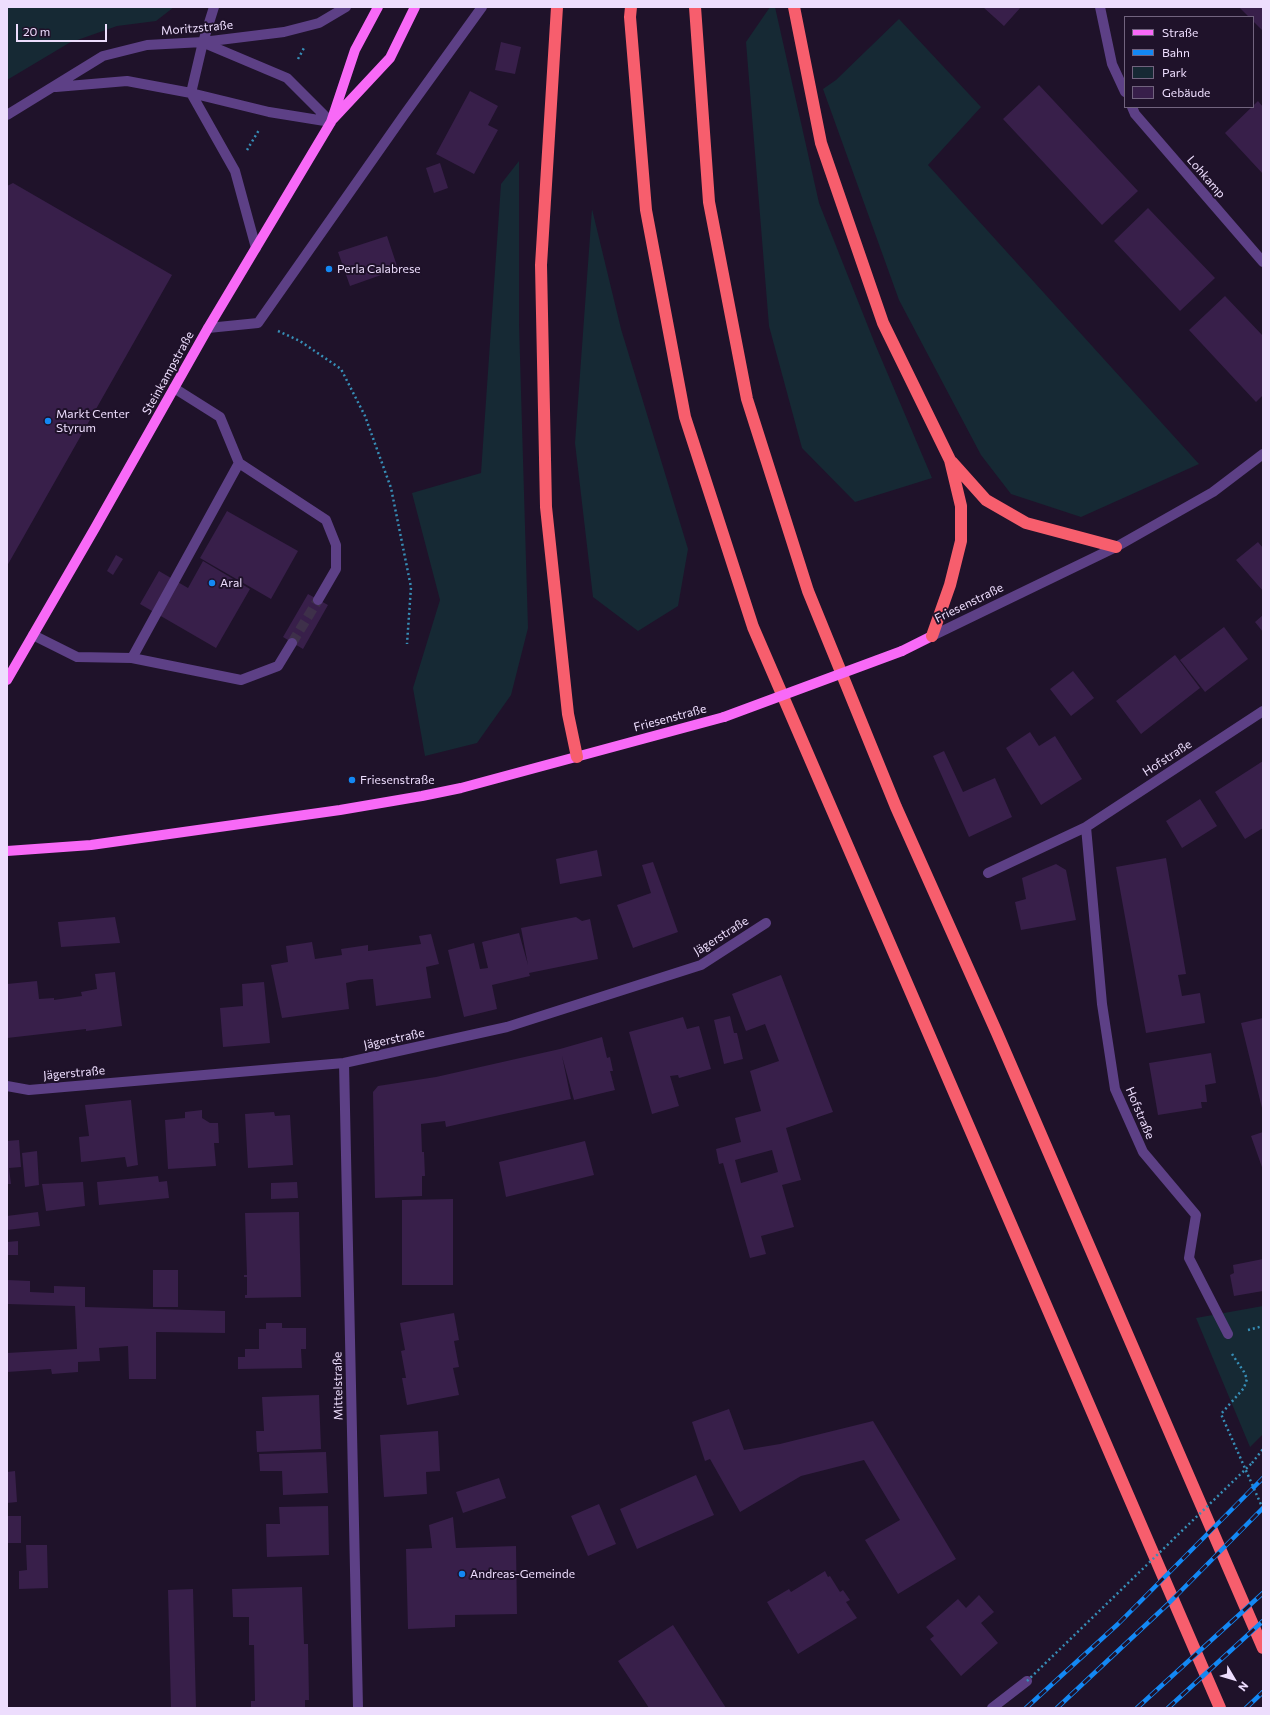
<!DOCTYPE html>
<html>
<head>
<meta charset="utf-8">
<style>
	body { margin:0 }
	#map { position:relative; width:1270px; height:1715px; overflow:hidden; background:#1f122a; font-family:Commissioner,sans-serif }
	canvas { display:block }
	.frame { position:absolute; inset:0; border:8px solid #edddfd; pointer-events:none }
	.legend { position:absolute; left:1124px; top:16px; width:130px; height:92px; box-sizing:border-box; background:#1f122a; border:1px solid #71637e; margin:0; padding:5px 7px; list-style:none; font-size:12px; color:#edddfd }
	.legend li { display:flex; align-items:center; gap:8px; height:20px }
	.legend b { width:20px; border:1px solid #71637e }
	.north { position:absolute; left:1214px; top:1659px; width:40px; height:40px; -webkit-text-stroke:3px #1f122a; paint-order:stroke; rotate:128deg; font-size:11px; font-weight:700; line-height:16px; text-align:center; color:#edddfd }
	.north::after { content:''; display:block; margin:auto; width:14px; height:18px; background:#edddfd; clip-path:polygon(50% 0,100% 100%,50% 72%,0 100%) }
	.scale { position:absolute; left:16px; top:24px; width:91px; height:18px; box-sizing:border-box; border:2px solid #edddfd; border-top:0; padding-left:5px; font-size:12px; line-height:14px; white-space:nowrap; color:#edddfd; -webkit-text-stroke:3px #1f122a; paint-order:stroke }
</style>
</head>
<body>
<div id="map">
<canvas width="1270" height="1715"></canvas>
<div class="frame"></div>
<ul class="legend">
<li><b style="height:5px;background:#f869f7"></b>Straße</li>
<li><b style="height:5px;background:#1388f4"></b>Bahn</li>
<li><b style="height:11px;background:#162934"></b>Park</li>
<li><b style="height:11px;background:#381f4a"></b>Gebäude</li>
</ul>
<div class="north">N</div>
<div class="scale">20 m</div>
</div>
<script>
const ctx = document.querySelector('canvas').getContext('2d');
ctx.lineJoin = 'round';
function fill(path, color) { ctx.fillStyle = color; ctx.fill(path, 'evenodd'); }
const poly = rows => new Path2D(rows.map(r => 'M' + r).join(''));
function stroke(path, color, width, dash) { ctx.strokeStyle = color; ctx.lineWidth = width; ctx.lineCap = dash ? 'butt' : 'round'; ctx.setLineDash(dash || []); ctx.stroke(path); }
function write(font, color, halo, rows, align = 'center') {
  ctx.font = font + ' Commissioner,sans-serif'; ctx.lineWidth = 4; ctx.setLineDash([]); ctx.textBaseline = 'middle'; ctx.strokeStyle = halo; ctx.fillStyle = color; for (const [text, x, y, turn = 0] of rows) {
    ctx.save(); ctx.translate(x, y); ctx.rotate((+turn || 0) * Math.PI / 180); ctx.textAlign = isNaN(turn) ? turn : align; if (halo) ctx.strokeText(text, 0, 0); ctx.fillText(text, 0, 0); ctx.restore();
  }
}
const green = poly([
	[7,7,174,7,156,21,117,26,69,43,7,80],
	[770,7,775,7,819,203,875,344,932,478,855,502,802,448,769,326,746,42],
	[899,19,981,107,928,165,1199,464,1081,517,1011,494,981,455,899,300,823,89,836,80],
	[519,161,519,324,528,628,511,695,477,743,425,756,413,688,440,600,412,493,481,473,501,184],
	[592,209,621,329,688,549,678,606,638,631,593,597,575,443],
	[1263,1306,1263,1434,1250,1447,1196,1318]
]);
const building = poly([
	[983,7,1021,7,1004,26],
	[1239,7,1263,7,1263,31,1253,21,1253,17,1249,17],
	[501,42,521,47,515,74,495,70],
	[1039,85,1138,191,1102,225,1003,119],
	[470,91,498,106,488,125,498,130,474,174,436,154],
	[1258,101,1263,107,1263,174,1225,133],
	[440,163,448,188,434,193,426,168],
	[13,183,172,275,7,566,7,186],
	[1148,208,1215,278,1180,311,1114,241],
	[387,236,398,269,350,286,338,252],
	[1225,296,1263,336,1263,395,1256,402,1189,330],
	[227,511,298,551,271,599,200,558],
	[1258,542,1263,548,1263,591,1236,560],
	[116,555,123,559,113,575,107,571],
	[203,561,250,589,216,648,140,604,159,571,188,588],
	[308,594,328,605,303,649,283,637],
	[1263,615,1263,632,1255,622],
	[1224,627,1248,659,1205,692,1180,660],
	[1175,655,1200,688,1141,734,1116,701],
	[1073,671,1094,698,1071,716,1050,689],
	[1030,732,1039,746,1055,736,1082,779,1041,805,1006,748],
	[944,751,963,792,995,778,1012,817,969,837,933,756],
	[1263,761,1263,828,1245,839,1215,792],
	[1200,799,1217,826,1182,848,1166,821],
	[597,850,602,876,560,884,556,859],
	[1166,858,1186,974,1178,975,1182,996,1200,993,1205,1023,1146,1033,1116,867],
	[653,862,678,932,633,948,617,905,651,893,642,865],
	[1056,864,1066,870,1076,920,1021,930,1015,902,1026,899,1022,878],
	[115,917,120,943,61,947,58,922],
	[576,917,582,921,590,919,598,959,529,973,530,976,492,985,497,1009,464,1017,448,950,474,943,480,969,488,968,482,942,519,933,528,965,521,928],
	[431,934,439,964,426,967,431,998,376,1006,373,979,359,980,346,983,349,1009,282,1018,271,965,288,962,286,946,312,942,315,959,342,955,341,949,368,945,368,951,421,944,419,936],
	[115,972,122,1026,86,1031,86,1029,7,1038,7,984,37,981,39,999,54,998,54,1000,82,996,81,992,97,989,95,974],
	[781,975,833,1112,786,1128,801,1180,782,1185,794,1227,761,1236,766,1254,750,1258,723,1163,719,1164,716,1149,741,1142,735,1118,761,1111,750,1071,779,1061,765,1024,746,1031,732,994],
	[772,1150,778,1172,741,1183,735,1160],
	[264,982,270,1043,223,1047,220,1008,243,1006,242,984],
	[730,1016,734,1033,737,1033,743,1059,724,1064,714,1020],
	[683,1017,687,1029,699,1026,711,1069,679,1078,678,1075,670,1076,679,1106,652,1114,629,1032],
	[1263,1018,1263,1108,1262,1108,1241,1023],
	[602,1037,607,1058,610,1057,613,1071,610,1071,615,1090,574,1100,562,1056,571,1099,446,1127,445,1121,421,1124,422,1152,424,1152,425,1176,422,1176,422,1196,375,1198,373,1092,378,1086,436,1077,560,1049],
	[1211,1053,1216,1083,1205,1085,1207,1102,1201,1102,1202,1108,1158,1115,1149,1063],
	[131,1100,138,1165,127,1167,125,1157,81,1162,79,1137,89,1136,85,1105],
	[202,1110,202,1118,210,1123,218,1123,219,1143,214,1143,216,1166,168,1169,165,1120,185,1118,185,1112],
	[274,1112,275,1116,290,1115,293,1165,248,1168,245,1114],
	[1263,1132,1263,1170,1251,1136],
	[19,1140,21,1167,9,1168,11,1184,7,1184,7,1141],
	[585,1141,594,1175,506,1197,499,1162],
	[37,1151,39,1185,25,1187,22,1153],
	[158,1176,159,1182,167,1181,169,1198,99,1205,97,1182],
	[83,1182,85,1206,46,1211,42,1184],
	[297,1182,298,1198,271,1199,271,1183],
	[453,1199,453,1285,402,1285,402,1200],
	[38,1212,40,1226,7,1230,7,1216],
	[299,1212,301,1297,245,1298,245,1295,247,1295,247,1277,244,1277,244,1275,247,1275,245,1213],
	[18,1241,18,1255,7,1255,7,1242],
	[1263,1259,1263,1291,1234,1296,1230,1275,1234,1273,1233,1265],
	[153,1270,178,1270,178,1307,153,1307],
	[7,1280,30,1281,30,1292,54,1293,54,1286,85,1287,85,1307,225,1311,225,1333,156,1332,156,1379,129,1379,128,1346,99,1348,100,1361,78,1362,78,1372,52,1374,51,1369,7,1372,7,1353,77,1349,75,1306,7,1304],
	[454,1313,459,1340,454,1341,459,1367,453,1368,459,1395,407,1405,402,1378,406,1378,401,1351,405,1350,400,1323],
	[266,1323,282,1323,282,1328,306,1328,306,1349,301,1349,302,1368,238,1369,238,1357,245,1357,245,1349,259,1349,259,1329,266,1329],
	[319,1395,321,1449,257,1452,256,1431,264,1431,262,1397],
	[729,1409,744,1450,780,1444,873,1421,956,1559,898,1594,865,1540,900,1520,864,1460,801,1476,740,1512,710,1459,705,1461,692,1422],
	[438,1431,440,1471,426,1472,427,1494,384,1497,380,1435],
	[326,1452,328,1493,283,1495,282,1471,260,1471,259,1454],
	[15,1471,17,1502,7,1503,7,1472],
	[696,1475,714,1515,637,1549,620,1509],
	[499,1478,506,1498,463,1513,456,1492],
	[599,1504,616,1544,588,1556,571,1516],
	[328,1506,329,1555,267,1557,266,1524,280,1524,279,1507],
	[7,1516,21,1516,21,1543,7,1543],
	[453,1517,456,1548,516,1546,517,1614,455,1615,455,1627,408,1629,406,1549,432,1548,429,1525],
	[26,1545,47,1545,48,1588,19,1589,19,1571,27,1570],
	[825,1571,828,1577,830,1576,840,1592,843,1590,850,1600,846,1602,857,1618,798,1654,767,1602,789,1589,791,1592],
	[302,1587,304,1644,308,1644,309,1700,305,1700,305,1708,251,1708,251,1701,255,1701,254,1645,249,1645,249,1617,233,1617,232,1589],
	[193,1589,196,1708,171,1708,168,1590],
	[979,1595,994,1612,981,1623,998,1643,961,1676,930,1639,934,1636,926,1627,958,1599,966,1608],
	[673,1625,726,1708,649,1708,618,1661]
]);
const minorTunnel = poly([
	[292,643,318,600]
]);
const path = poly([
	[298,59,304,48],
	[247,150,259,130],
	[278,331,300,341,341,369,365,416,391,488,411,587,407,644],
	[1248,1330,1263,1326],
	[1232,1354,1244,1372,1247,1379,1244,1388,1221,1414,1263,1509],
	[1252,1463,1263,1449]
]);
const minor = poly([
	[1100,7,1112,64,1125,92],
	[204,43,287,78,331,122],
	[56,87,127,81,191,93,269,112,331,122],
	[191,93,235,171,256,248],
	[191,93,203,42,214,7],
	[1132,107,1135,114,1263,262],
	[7,115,103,56,147,45,203,42,284,32,319,23,346,7],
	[208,328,258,323,404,115,482,7],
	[239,463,326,520,336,545,336,569,318,600],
	[33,635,77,657,132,658,239,463,220,417,174,388],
	[932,636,1116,547,1213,492,1263,454],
	[132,658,241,680,278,666,292,643],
	[988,873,1086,827],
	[344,1063,358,1708],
	[7,1086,29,1090,344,1063,507,1027,701,965,766,923],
	[1228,1334,1189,1258,1196,1215,1143,1152,1115,1089,1102,1004,1086,827,1263,711],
	[992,1708,1027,1681]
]);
const major = poly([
	[333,119,390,58,415,7],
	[902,651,932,636],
	[7,680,95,528,208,328,331,122,355,50,378,7],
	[7,851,91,845,340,810,422,796,461,788,724,717]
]);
const highway = poly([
	[557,7,541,265,546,507,568,714,577,757],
	[631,7,630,17,646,210,685,417,753,627,1220,1708],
	[695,7,709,202,747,399,808,591,896,807,997,1033,1263,1648],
	[794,7,821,143,883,323,950,460,961,506,961,541,950,585,932,636],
	[952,462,986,500,1026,523,1116,547]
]);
const rail = poly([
	[1026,1708,1118,1624,1263,1478],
	[1057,1708,1168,1604,1263,1508],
	[1137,1708,1263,1593],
	[1168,1708,1263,1621],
	[1246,1708,1263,1692]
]);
const pathBridge = poly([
	[1027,1681,1252,1463]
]);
const majorBridge = poly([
	[724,717,902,651]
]);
const markers = [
	[329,269,4,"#1388f4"],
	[48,421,4,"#1388f4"],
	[212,583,4,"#1388f4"],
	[352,780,4,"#1388f4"],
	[462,1574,4,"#1388f4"]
];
const streetNames = [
	["Moritzstraße",197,28,-5],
	["Lohkamp",1206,177,49],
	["Steinkampstraße",168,373,-61],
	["Friesenstraße",969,603,-26],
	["Friesenstraße",670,718,-15],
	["Hofstraße",1167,758,-33],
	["Jägerstraße",721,936,-32],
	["Jägerstraße",394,1039,-12],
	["Jägerstraße",74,1073,-5],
	["Hofstraße",1140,1113,67],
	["Mittelstraße",338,1386,-91]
];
const poiNames = [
	["Perla Calabrese",337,269],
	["Markt Center",56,414],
	["Styrum",56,428],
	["Aral",220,583],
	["Friesenstraße",360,780],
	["Andreas-Gemeinde",470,1574]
];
fill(green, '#162934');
fill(building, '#381f4a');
stroke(minorTunnel, '#3e304a', 10, [10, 5]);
stroke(path, '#378eb7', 2.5, [2, 3]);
stroke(minor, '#5d4086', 10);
stroke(major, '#f869f7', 10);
stroke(highway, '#f75e6d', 12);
stroke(rail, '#1388f4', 4.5);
stroke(rail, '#1f122a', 3, [9]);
stroke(pathBridge, '#378eb7', 2.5, [2, 3]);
stroke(majorBridge, '#f869f7', 10);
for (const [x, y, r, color] of markers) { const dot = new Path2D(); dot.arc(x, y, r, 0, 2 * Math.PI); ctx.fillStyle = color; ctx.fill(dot); stroke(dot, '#1f122a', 1.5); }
write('12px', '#edddfd', '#1f122a', streetNames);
write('12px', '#edddfd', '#1f122a', poiNames, 'left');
</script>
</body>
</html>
